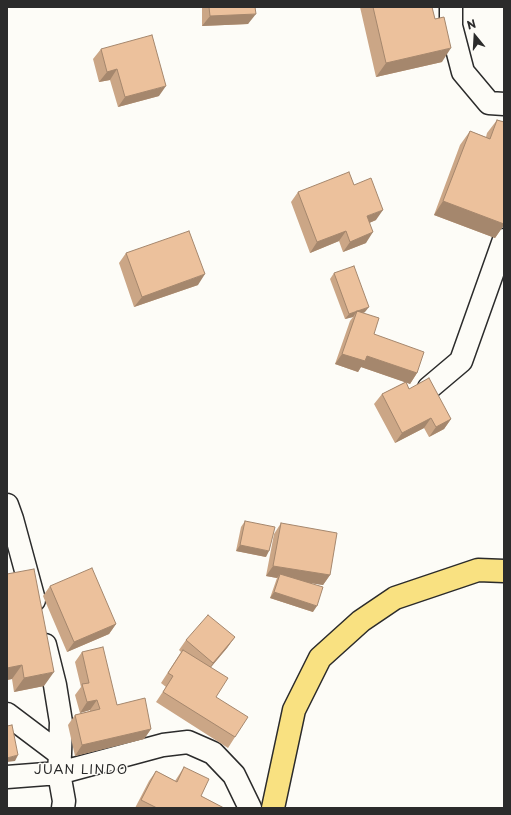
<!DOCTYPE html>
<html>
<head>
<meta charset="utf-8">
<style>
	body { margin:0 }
	#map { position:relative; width:511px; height:815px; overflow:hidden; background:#fdfcf7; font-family:"Playpen Sans",sans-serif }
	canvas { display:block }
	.frame { position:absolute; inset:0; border:8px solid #2b2b2b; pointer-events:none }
	.north { position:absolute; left:455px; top:16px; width:40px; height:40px; -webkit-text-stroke:3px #fdfcf7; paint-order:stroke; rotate:342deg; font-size:11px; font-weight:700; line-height:16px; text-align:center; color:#2b2b2b }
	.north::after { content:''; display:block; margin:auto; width:14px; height:18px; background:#2b2b2b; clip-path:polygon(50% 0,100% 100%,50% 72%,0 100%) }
</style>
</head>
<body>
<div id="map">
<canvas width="511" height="815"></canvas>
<div class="frame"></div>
<div class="north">N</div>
</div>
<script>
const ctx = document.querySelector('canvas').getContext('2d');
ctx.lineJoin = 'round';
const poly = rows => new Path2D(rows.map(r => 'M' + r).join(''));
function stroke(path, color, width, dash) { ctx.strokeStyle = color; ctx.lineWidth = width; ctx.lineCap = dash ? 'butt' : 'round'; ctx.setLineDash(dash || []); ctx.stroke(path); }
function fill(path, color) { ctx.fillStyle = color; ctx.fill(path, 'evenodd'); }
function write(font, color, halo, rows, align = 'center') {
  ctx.font = font + ' "Playpen Sans",sans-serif'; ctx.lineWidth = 3; ctx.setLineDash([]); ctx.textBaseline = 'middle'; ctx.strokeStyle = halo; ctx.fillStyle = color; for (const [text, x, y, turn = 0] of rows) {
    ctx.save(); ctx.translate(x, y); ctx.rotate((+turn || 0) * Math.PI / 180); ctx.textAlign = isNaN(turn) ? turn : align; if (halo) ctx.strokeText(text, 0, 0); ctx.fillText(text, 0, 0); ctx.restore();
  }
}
const minor = poly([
	[451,7,451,26,463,72,489,103,504,104],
	[429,388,461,361,504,240],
	[7,505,12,519,34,600],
	[45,645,55,685,61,722,60,754],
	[7,714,60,754,59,773,64,801,63,808],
	[7,777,59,773,163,745,188,742,213,753,234,775,250,808]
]);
const major = poly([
	[273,808,294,710,320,658,361,621,395,598,478,570,504,571]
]);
const wall = poly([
	[202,7,255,7,248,24,202,26],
	[360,7,432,7,442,62,376,77],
	[101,49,159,96,118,107,110,80,99,82,93,59],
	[497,120,504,122,504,225,495,238,434,215,460,145,470,131,486,137,487,133],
	[298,192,376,220,369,223,366,243,343,252,339,241,310,253,291,202],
	[126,253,198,285,134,307,119,263],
	[334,273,365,312,363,313,374,334,417,373,410,384,406,382,409,389,451,419,444,429,429,437,424,428,395,443,374,404,382,394,405,382,361,367,358,372,335,364,350,321,353,317,345,319,330,279],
	[245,521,266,557,236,551,241,527],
	[281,523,330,575,323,585,311,583,313,612,270,598,277,578,266,576,274,534],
	[7,574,44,686,14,692,12,679,7,680],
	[50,586,116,624,109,634,67,652,43,596],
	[235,637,227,648,211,667,216,697,235,737,228,748,156,702,166,687,161,683,181,652,179,650,186,640],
	[82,652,117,705,151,729,144,739,75,756,68,725,75,715,90,711,90,710,80,713,75,695,81,687,75,662],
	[184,767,201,796,224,808,135,808,149,781,156,771,175,781]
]);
const shadedWall = poly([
	[256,14,248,24,202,26,210,16],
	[451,48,442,62,376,77,386,63],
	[117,69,110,80,99,82,107,72],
	[166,86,159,96,118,107,125,97],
	[443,201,504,224,504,225,495,238,434,215],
	[383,210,376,220,360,227,367,216],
	[346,231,339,241,310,253,317,242],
	[373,232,366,243,343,252,350,242],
	[205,274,198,285,134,307,142,297],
	[369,307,365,312,355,316,357,311],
	[357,311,353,317,345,319,349,314],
	[342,354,367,356,417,373,410,384,361,367,358,372,335,364],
	[431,418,424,428,395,443,402,433],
	[451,419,444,429,429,437,436,427],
	[240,545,269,551,266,557,236,551],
	[273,566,330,575,323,585,278,578,280,574,277,578,266,576],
	[274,592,317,606,313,612,270,598],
	[116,624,109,634,67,652,74,642],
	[235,637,227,648,206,673,213,663],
	[22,665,12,679,7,680,7,668],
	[54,672,44,686,14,692,24,678],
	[97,700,90,710,80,713,87,702],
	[151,729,144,739,75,756,82,745],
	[18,755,15,761,7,762,7,758]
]);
const building = poly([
	[209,7,255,7,256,14,210,16,209,7],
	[373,7,432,7,435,19,444,17,451,48,386,63,373,7],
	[152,35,166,86,125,97,117,69,107,72,101,49,152,35],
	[497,120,504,122,504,224,443,201,470,131,490,139,497,120],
	[349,172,354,185,371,178,383,210,367,216,373,232,350,242,346,231,317,242,298,192,349,172],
	[189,231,205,274,142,297,126,253,189,231],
	[354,266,369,307,349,314,334,273,354,266],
	[357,311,379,318,374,334,424,352,417,373,367,356,365,361,342,354,357,311],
	[429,378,451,419,436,427,431,418,402,433,382,394,406,382,409,389,429,378],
	[245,521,275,527,269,551,240,545,245,521],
	[281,523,337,533,330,575,273,566,281,523],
	[92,568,116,624,74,642,50,586,92,568],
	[34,569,54,672,24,678,22,665,7,668,7,574,34,569],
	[280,574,323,587,317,606,274,592,280,574],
	[208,615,235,637,213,663,186,640,208,615],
	[103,647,117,705,145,698,151,729,82,745,75,715,100,709,97,700,87,702,82,684,89,683,82,652,103,647],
	[183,650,228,678,216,697,248,717,235,737,163,692,173,676,168,673,183,650],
	[12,725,18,755,7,758,7,726,12,725],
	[184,767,209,779,201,796,224,808,157,808,141,800,156,771,177,782,184,767]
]);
const quarterNames = [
	["JUAN LINDO",81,770]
];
stroke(minor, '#2b2b2b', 25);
stroke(major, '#2b2b2b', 25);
stroke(minor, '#fdfcf7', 22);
stroke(major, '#f9e181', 22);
fill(wall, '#cba686');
fill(shadedWall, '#a5876d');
fill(building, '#ecc19c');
stroke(building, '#a5876d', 1);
ctx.letterSpacing = '1px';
write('13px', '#2b2b2b', '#fdfcf7', quarterNames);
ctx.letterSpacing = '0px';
</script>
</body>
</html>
